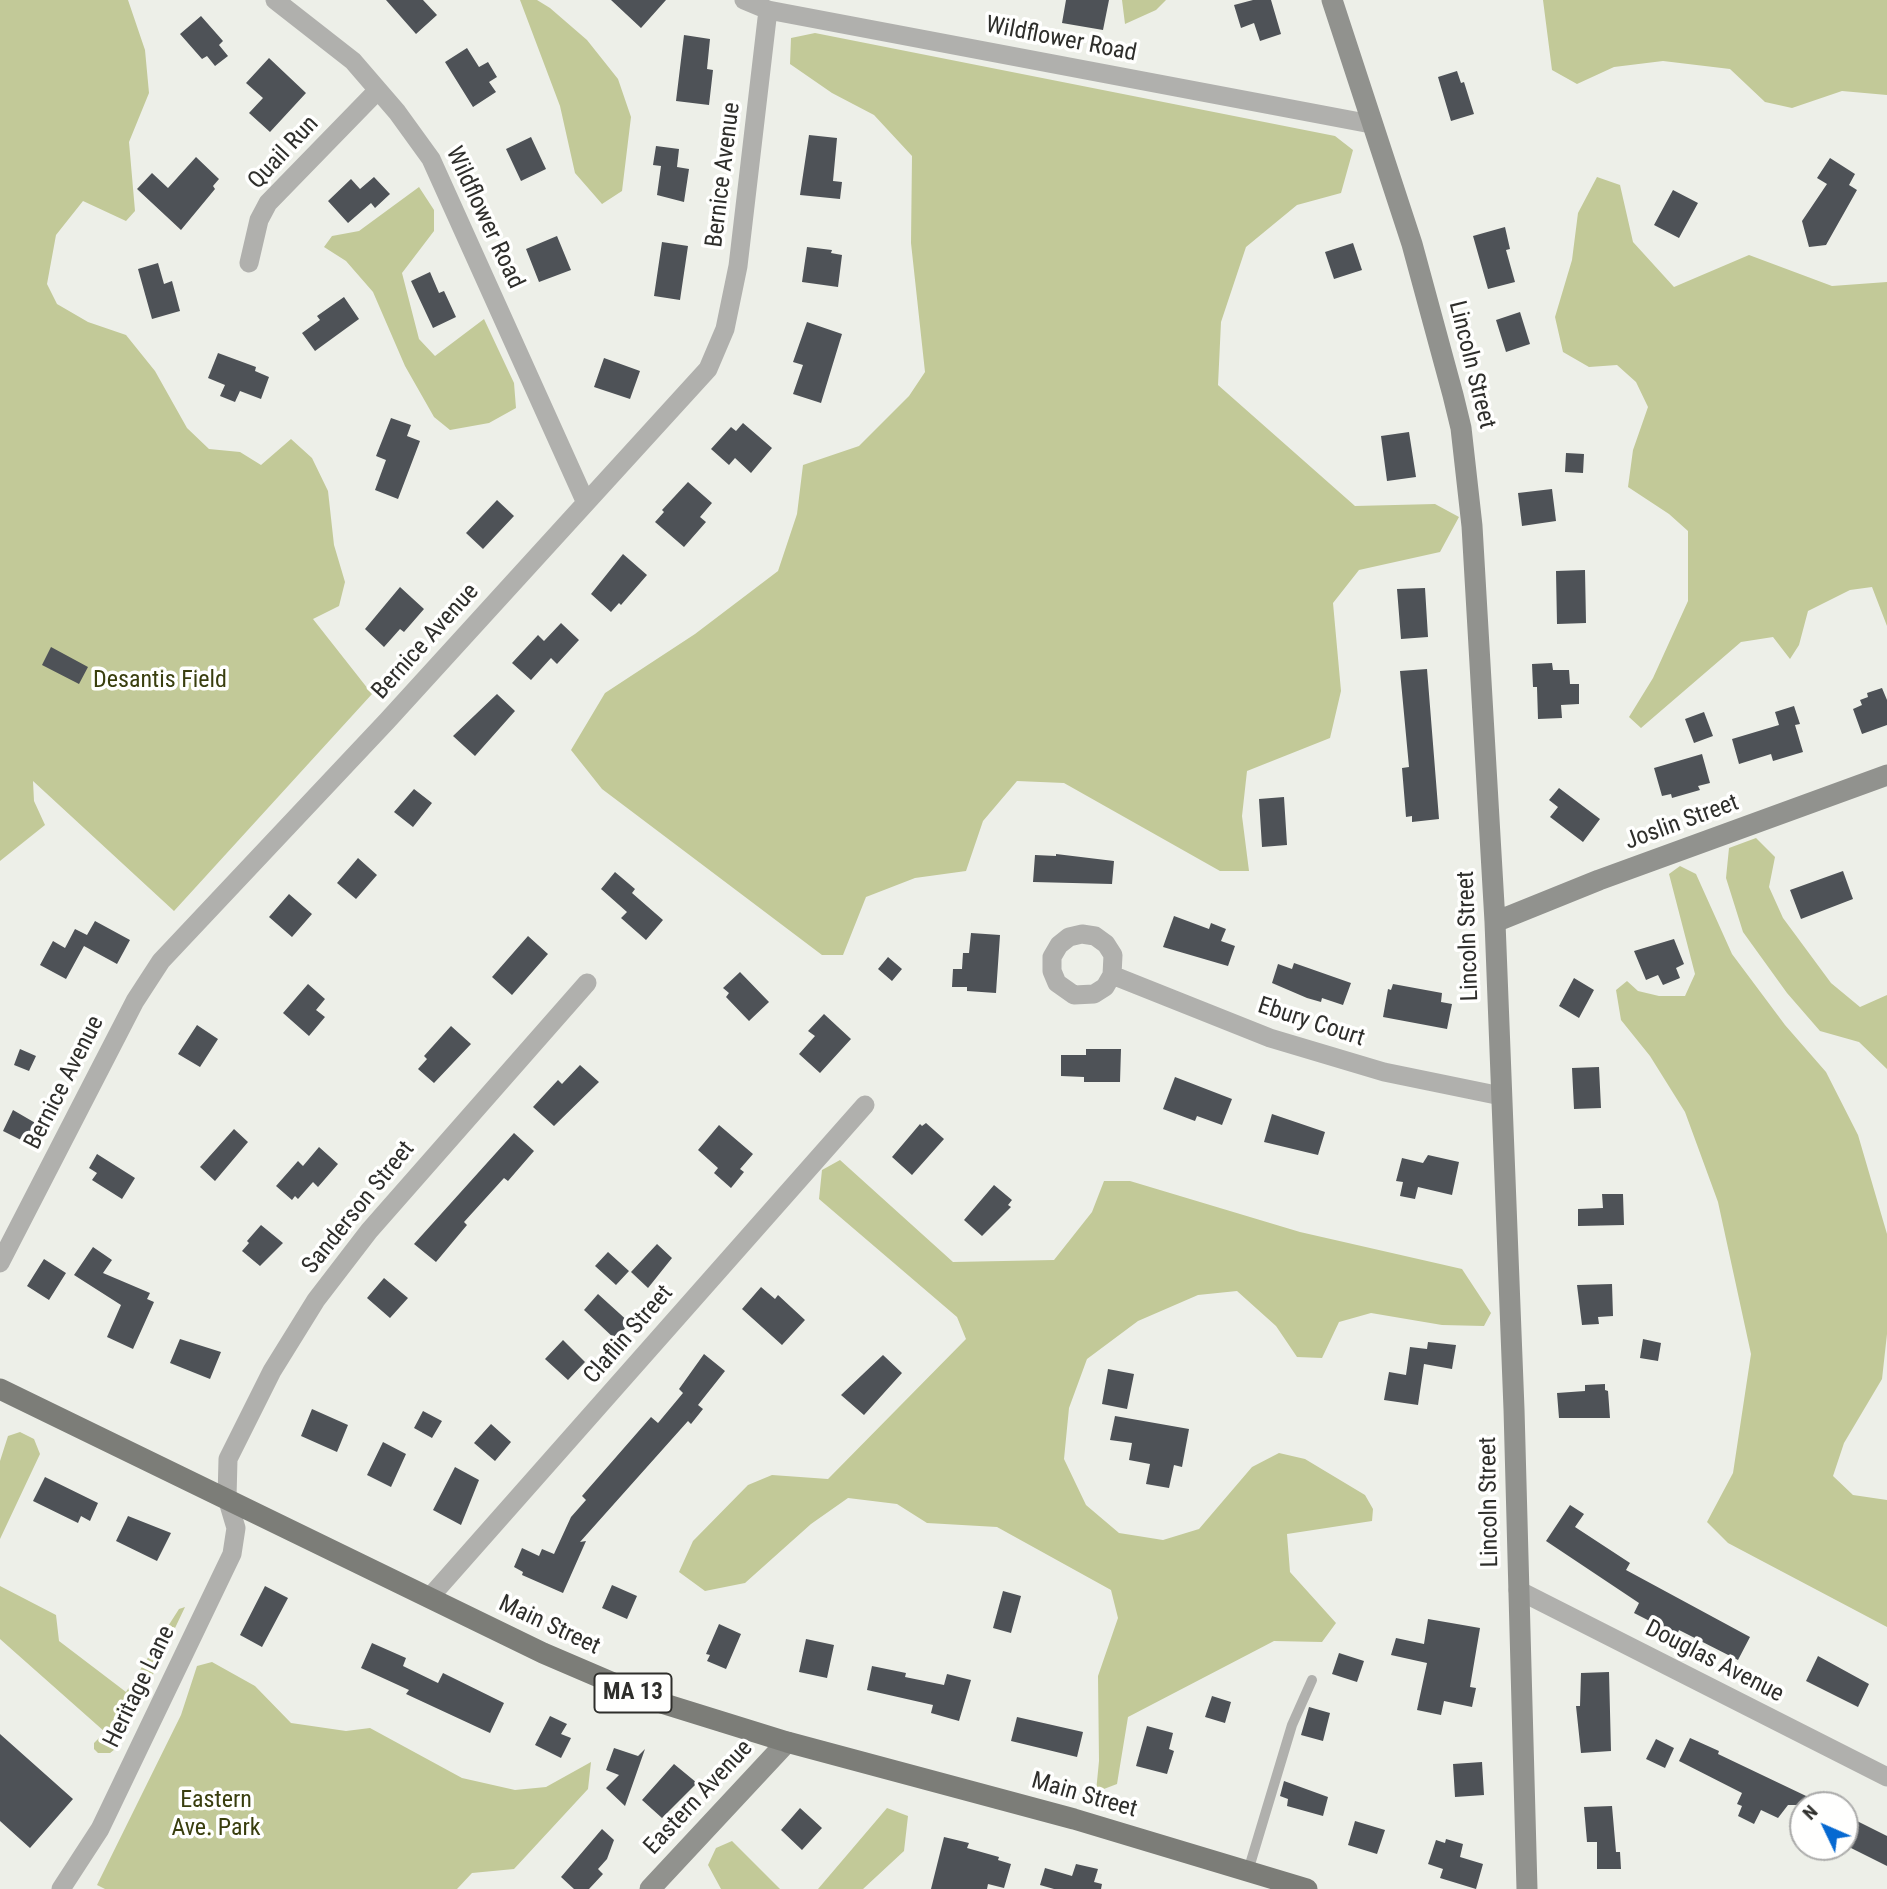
<!DOCTYPE html>
<html>
<head>
<meta charset="utf-8">
<style>
	body { margin:0 }
	#map { position:relative; width:1887px; height:1889px; overflow:hidden; background:#edefe8; font-family:"Roboto Condensed",sans-serif }
	canvas { display:block }
	.north { position:absolute; left:1789px; top:1791px; width:70px; height:70px; box-sizing:border-box; background:#fffffe; border:2px solid #ababaa; border-radius:50%; rotate:314deg; font-size:19px; font-weight:700; line-height:28px; text-align:center; color:#2e2e2b }
	.north::after { content:''; display:block; margin:auto; width:24px; height:32px; background:#0669d1; clip-path:polygon(50% 0,100% 100%,50% 72%,0 100%) }
</style>
</head>
<body>
<div id="map">
<canvas width="1887" height="1889"></canvas>
<div class="north">N</div>
</div>
<script>
const ctx = document.querySelector('canvas').getContext('2d');
ctx.lineJoin = 'round';
function fill(path, color) { ctx.fillStyle = color; ctx.fill(path, 'evenodd'); }
const poly = rows => new Path2D(rows.map(r => 'M' + r).join(''));
function stroke(path, color, width, dash) { ctx.strokeStyle = color; ctx.lineWidth = width; ctx.lineCap = dash ? 'butt' : 'round'; ctx.setLineDash(dash || []); ctx.stroke(path); }
function write(font, color, halo, rows, align = 'center') {
  ctx.font = font + ' "Roboto Condensed",sans-serif'; ctx.lineWidth = 7; ctx.setLineDash([]); ctx.textBaseline = 'middle'; ctx.strokeStyle = halo; ctx.fillStyle = color; for (const [text, x, y, turn = 0] of rows) {
    ctx.save(); ctx.translate(x, y); ctx.rotate((+turn || 0) * Math.PI / 180); ctx.textAlign = isNaN(turn) ? turn : align; if (halo) ctx.strokeText(text, 0, 0); ctx.fillText(text, 0, 0); ctx.restore();
  }
}
const green = poly([
	[0,0,128,0,145,50,149,93,129,142,135,211,126,221,83,201,56,235,47,284,57,304,88,322,126,335,155,371,187,428,209,449,240,452,261,465,291,439,312,458,328,491,334,545,345,582,339,606,313,619,372,694,174,911,33,781,34,801,45,825,0,861],
	[520,0,537,0,550,8,587,40,618,79,631,117,622,191,602,204,575,173,560,106],
	[1122,0,1166,0,1156,10,1125,24],
	[1543,0,1887,0,1887,95,1842,91,1792,108,1765,102,1730,69,1663,61,1614,67,1577,84,1552,70],
	[815,33,1335,136,1353,150,1341,193,1297,205,1246,247,1221,322,1218,385,1355,506,1435,504,1459,517,1440,552,1359,570,1333,603,1341,691,1330,738,1247,771,1242,816,1249,871,1220,871,1064,783,1017,781,983,821,966,871,915,878,866,897,843,955,822,955,602,789,571,750,605,693,695,634,778,571,797,514,803,465,859,446,909,396,925,372,911,243,912,156,874,115,832,93,790,64,791,38],
	[1597,177,1620,185,1633,242,1674,287,1749,255,1832,286,1887,282,1887,626,1872,587,1850,590,1808,611,1799,645,1790,659,1773,637,1741,642,1641,728,1629,717,1653,678,1688,601,1688,531,1669,514,1628,487,1633,450,1648,407,1636,382,1617,365,1589,367,1563,352,1555,317,1572,260,1578,213],
	[419,187,434,210,434,231,402,273,419,339,435,356,484,319,514,383,516,408,489,423,450,430,434,417,405,366,373,292,346,261,324,247,332,236,359,231],
	[1756,838,1775,857,1769,887,1783,918,1831,983,1860,1007,1887,995,1887,1069,1859,1042,1820,1031,1787,993,1743,932,1726,878,1729,848],
	[1680,866,1696,874,1732,954,1785,1025,1826,1072,1858,1135,1887,1234,1887,1334,1882,1379,1844,1443,1833,1476,1853,1495,1887,1500,1887,1627,1728,1543,1707,1522,1733,1473,1751,1354,1718,1202,1685,1112,1650,1056,1621,1020,1616,990,1627,981,1638,991,1659,996,1685,996,1695,974,1669,874],
	[840,1160,953,1262,1054,1260,1092,1212,1104,1181,1130,1181,1300,1232,1462,1269,1491,1313,1484,1326,1442,1325,1371,1313,1339,1322,1322,1358,1297,1357,1276,1326,1237,1291,1198,1295,1138,1321,1087,1359,1069,1408,1064,1459,1086,1505,1119,1533,1163,1540,1199,1529,1252,1467,1279,1453,1305,1459,1365,1495,1373,1509,1372,1521,1287,1534,1290,1572,1336,1623,1322,1642,1274,1641,1128,1717,1117,1784,1096,1792,1099,1761,1098,1676,1118,1618,1111,1590,997,1527,927,1523,897,1504,848,1498,811,1524,745,1583,705,1591,679,1572,693,1541,748,1485,772,1475,828,1479,966,1339,957,1317,819,1199,822,1170],
	[20,1432,34,1439,40,1454,0,1539,0,1461,8,1436],
	[0,1586,56,1615,59,1641,126,1692,179,1609,185,1607,119,1746,110,1753,98,1753,94,1749,94,1743,105,1732,0,1639],
	[212,1662,255,1686,291,1723,346,1731,370,1728,462,1778,515,1790,546,1787,591,1762,588,1789,514,1869,472,1873,457,1889,105,1889,97,1885,181,1715,197,1666],
	[887,1808,908,1816,904,1851,863,1889,818,1889],
	[732,1841,780,1889,721,1889,708,1865,716,1848]
]);
const building = poly([
	[386,0,423,0,437,15,416,34],
	[611,0,666,0,641,28],
	[1066,0,1109,0,1103,30,1062,23],
	[1253,0,1271,0,1281,34,1260,41,1254,23,1241,28,1234,5],
	[201,16,223,41,219,45,228,56,215,66,207,56,202,59,180,34],
	[684,35,710,39,707,69,713,70,709,105,676,101],
	[467,48,479,67,488,62,497,77,489,82,496,92,473,107,445,62],
	[269,58,306,93,270,132,249,113,263,98,246,83],
	[1457,71,1461,83,1464,82,1474,114,1451,121,1438,77],
	[809,135,837,138,833,181,842,182,840,199,800,195],
	[531,137,546,169,521,181,506,149],
	[656,146,679,149,677,167,689,169,684,202,657,195,661,166,653,165],
	[196,157,219,179,213,186,215,189,181,230,137,189,152,173,168,188],
	[1830,158,1855,174,1849,185,1857,190,1826,245,1809,247,1802,221,1827,184,1817,178],
	[374,177,390,194,375,208,371,203,348,223,328,201,351,179,360,189],
	[1673,190,1698,203,1679,238,1654,225],
	[1505,227,1510,249,1506,250,1515,282,1488,289,1473,236],
	[557,236,571,270,539,282,526,249],
	[662,242,688,246,680,300,654,296],
	[1353,243,1362,270,1334,279,1325,252],
	[807,247,832,250,831,253,842,255,838,287,802,282],
	[158,263,164,284,172,281,180,311,152,319,138,269],
	[430,272,439,293,444,291,456,317,433,328,411,281],
	[344,297,359,319,315,351,302,333,320,320,317,316],
	[1520,312,1530,344,1506,352,1496,320],
	[807,322,842,334,821,403,793,394,803,365,793,362],
	[218,353,256,367,255,371,269,377,261,399,240,391,235,402,220,396,225,385,208,378],
	[604,358,640,371,630,399,594,387],
	[391,418,411,425,407,436,420,441,398,499,375,490,386,460,376,456],
	[743,423,772,448,751,473,735,458,729,465,711,449,731,427,736,431],
	[1409,432,1416,477,1387,481,1381,436],
	[1566,453,1584,454,1583,473,1565,472],
	[688,482,712,503,700,517,706,522,684,547,655,522,664,512,662,510],
	[1552,489,1556,521,1522,526,1518,493],
	[497,500,514,516,483,549,466,533],
	[623,554,647,575,621,605,619,603,611,612,591,594],
	[1585,570,1586,623,1557,624,1556,571],
	[400,587,424,609,404,632,400,629,384,647,365,629],
	[1425,588,1428,637,1401,639,1397,589],
	[561,623,579,640,557,664,551,658,531,680,512,663,538,635,544,641],
	[51,647,88,667,79,684,42,665],
	[1552,663,1553,670,1569,670,1570,684,1579,684,1579,704,1561,705,1562,718,1538,719,1537,687,1533,687,1532,664],
	[1427,669,1439,819,1412,822,1412,816,1406,817,1402,768,1409,767,1400,671],
	[1882,688,1887,700,1887,725,1862,734,1853,709,1862,705,1860,700,1868,697,1867,693],
	[497,694,515,711,475,756,453,736],
	[1794,706,1800,724,1795,725,1803,752,1773,761,1771,754,1739,764,1732,739,1779,725,1775,712],
	[1704,712,1713,736,1694,743,1685,719],
	[1702,754,1710,783,1698,786,1700,790,1672,798,1671,794,1662,796,1654,768],
	[1559,788,1600,819,1583,842,1550,817,1558,807,1549,800],
	[414,789,432,803,413,827,394,812],
	[1284,797,1287,845,1262,847,1259,799],
	[1056,854,1114,861,1112,884,1033,882,1035,855,1056,856],
	[358,858,377,875,356,899,337,883],
	[1843,871,1853,899,1801,919,1790,890],
	[615,872,635,889,632,893,663,920,646,940,621,918,627,912,601,889],
	[289,894,312,914,292,937,269,917],
	[1174,916,1209,929,1211,923,1226,929,1221,941,1235,946,1228,966,1163,947],
	[95,921,130,940,117,964,84,946,66,979,40,965,53,941,65,948,75,929,87,935],
	[971,933,1000,935,996,993,967,991,967,987,952,987,953,969,962,969,963,953,969,953],
	[528,936,548,954,512,995,492,977],
	[1674,939,1684,964,1676,968,1680,978,1663,985,1658,975,1646,980,1634,951],
	[888,957,902,969,892,981,878,969],
	[1294,963,1351,983,1343,1005,1322,998,1321,1002,1307,998,1272,983,1278,964,1292,969],
	[740,972,769,1002,749,1021,726,997,729,993,723,988],
	[1574,978,1594,990,1579,1018,1559,1006],
	[308,984,325,999,316,1010,325,1017,309,1036,283,1013],
	[1393,984,1442,993,1441,1002,1452,1004,1447,1029,1383,1017,1388,989,1391,990],
	[824,1014,851,1039,820,1073,799,1054,815,1036,808,1031],
	[197,1025,218,1039,200,1067,178,1054],
	[451,1026,471,1044,434,1083,418,1069,427,1059,424,1056],
	[20,1049,36,1056,29,1071,14,1065],
	[1086,1049,1121,1049,1120,1082,1084,1082,1084,1077,1061,1076,1061,1055,1086,1055],
	[580,1065,599,1082,554,1126,533,1107,558,1080,562,1084],
	[1599,1067,1601,1108,1574,1109,1572,1068],
	[1175,1077,1232,1099,1222,1125,1197,1116,1195,1121,1163,1109],
	[13,1110,44,1128,35,1147,3,1131],
	[1272,1114,1325,1132,1318,1155,1264,1142],
	[926,1123,944,1139,912,1175,892,1157,920,1124,922,1126],
	[719,1125,753,1154,740,1169,744,1172,731,1188,714,1173,718,1168,698,1150],
	[234,1129,248,1142,215,1181,200,1167],
	[514,1133,534,1151,508,1181,504,1178,464,1222,467,1225,436,1262,414,1244],
	[319,1147,338,1164,318,1187,313,1182,298,1199,295,1196,292,1200,276,1186,298,1161,303,1166],
	[97,1154,135,1178,122,1199,92,1180,97,1173,89,1168],
	[1428,1155,1459,1162,1452,1195,1418,1187,1415,1199,1400,1196,1403,1182,1396,1181,1402,1158,1423,1163],
	[994,1185,1012,1200,1008,1205,1011,1207,982,1236,964,1220],
	[1602,1194,1623,1194,1624,1225,1578,1226,1578,1209,1603,1208],
	[261,1225,283,1243,260,1266,242,1251,249,1243,247,1241],
	[657,1244,672,1258,648,1288,631,1272],
	[93,1247,112,1260,103,1273,150,1293,147,1299,154,1302,133,1349,107,1337,121,1305,74,1275],
	[608,1252,629,1271,616,1285,595,1266],
	[44,1259,66,1273,49,1300,27,1286],
	[384,1278,408,1298,390,1318,367,1298],
	[1612,1284,1613,1316,1598,1317,1599,1324,1582,1325,1577,1285],
	[761,1287,775,1299,778,1295,805,1320,782,1345,742,1309],
	[598,1294,630,1323,615,1339,584,1310],
	[180,1339,221,1352,210,1379,170,1363],
	[1643,1339,1661,1343,1658,1361,1640,1358],
	[563,1340,585,1362,568,1380,545,1359],
	[1428,1342,1456,1345,1452,1369,1424,1364,1418,1405,1384,1400,1389,1372,1406,1375,1410,1347,1427,1349],
	[704,1354,725,1371,698,1405,703,1409,691,1424,688,1421,580,1542,586,1541,563,1593,522,1575,523,1572,514,1567,522,1548,539,1556,542,1549,554,1554,571,1517,586,1500,582,1496,651,1417,658,1423,683,1393,679,1389],
	[883,1355,902,1373,864,1415,841,1395],
	[1108,1369,1134,1374,1127,1409,1102,1404],
	[1605,1384,1605,1390,1608,1391,1610,1418,1559,1418,1557,1393,1585,1391,1585,1385],
	[312,1409,348,1425,337,1452,301,1436],
	[423,1411,442,1421,432,1438,414,1428],
	[1115,1416,1189,1429,1182,1467,1174,1465,1169,1488,1146,1484,1150,1464,1129,1460,1132,1443,1110,1440],
	[491,1424,511,1442,495,1461,474,1443],
	[383,1442,406,1454,391,1487,367,1475],
	[455,1467,479,1480,461,1525,433,1510],
	[45,1477,98,1503,90,1521,81,1516,78,1523,33,1501],
	[1570,1505,1584,1514,1575,1527,1630,1563,1626,1570,1750,1637,1738,1660,1679,1630,1677,1635,1634,1613,1639,1603,1546,1541],
	[128,1516,171,1533,157,1561,116,1541],
	[612,1585,637,1596,627,1619,602,1608],
	[265,1586,288,1598,262,1647,240,1635],
	[1003,1591,1021,1596,1011,1633,993,1628],
	[1428,1619,1480,1628,1470,1687,1476,1688,1472,1707,1444,1701,1441,1715,1417,1710,1427,1663,1391,1655,1396,1638,1424,1644],
	[719,1624,741,1634,726,1669,707,1661,710,1655,706,1654],
	[806,1639,834,1645,827,1678,799,1672],
	[372,1643,406,1658,403,1666,438,1683,443,1673,504,1703,490,1733,406,1694,409,1690,361,1668],
	[1339,1653,1364,1661,1357,1682,1332,1674],
	[1818,1656,1869,1684,1858,1707,1806,1681],
	[872,1666,906,1673,905,1677,944,1685,947,1674,971,1680,959,1721,931,1713,933,1705,867,1690],
	[1609,1672,1611,1751,1581,1753,1576,1706,1580,1706,1581,1673],
	[1212,1696,1231,1702,1225,1723,1205,1717],
	[1309,1707,1330,1713,1323,1741,1301,1735],
	[550,1716,567,1724,561,1734,571,1738,561,1758,535,1745],
	[1017,1717,1083,1732,1077,1757,1011,1741],
	[1147,1726,1173,1733,1169,1749,1174,1751,1167,1774,1136,1766],
	[0,1734,73,1799,30,1848,0,1821],
	[1690,1738,1719,1751,1718,1754,1825,1805,1788,1805,1778,1818,1761,1810,1754,1824,1738,1816,1742,1806,1737,1804,1742,1793,1679,1761],
	[1656,1739,1674,1748,1665,1768,1646,1759],
	[614,1748,638,1756,645,1749,625,1806,606,1788,619,1775,606,1770],
	[1482,1762,1484,1795,1455,1797,1453,1764],
	[674,1764,697,1783,662,1818,642,1800],
	[1284,1781,1328,1797,1323,1816,1287,1806,1288,1799,1280,1796],
	[1612,1806,1616,1852,1620,1852,1621,1869,1597,1869,1597,1842,1587,1842,1584,1807],
	[800,1808,822,1828,802,1850,781,1830],
	[1845,1815,1887,1836,1887,1866,1845,1845],
	[1355,1821,1385,1830,1377,1854,1348,1845],
	[602,1829,614,1840,607,1859,598,1869,603,1874,589,1889,574,1889,561,1877],
	[944,1837,969,1843,967,1848,999,1857,998,1860,1011,1864,1004,1888,988,1884,987,1889,931,1889],
	[1446,1839,1463,1844,1460,1857,1483,1864,1476,1889,1440,1878,1443,1869,1428,1864,1436,1840,1445,1843],
	[1076,1864,1098,1869,1094,1882,1102,1884,1101,1889,1054,1889,1040,1885,1045,1868,1072,1876]
]);
const lane = poly([
	[1248,1871,1292,1725,1312,1680]
]);
const street = poly([
	[275,0,353,61,397,112,431,159,586,503],
	[744,0,768,10,1371,124],
	[249,263,259,220,268,203,378,90],
	[1112,975,1105,987,1094,994,1074,995,1057,983,1052,971,1052,957,1059,945,1069,937,1082,934,1095,936,1106,944,1113,955,1112,975,1270,1038,1384,1072,1501,1096],
	[0,1263,135,1001,161,961,387,721,708,369,725,329,738,266,768,10],
	[1518,1590,1887,1777],
	[430,1597,865,1105],
	[61,1889,100,1829,232,1554,236,1528,227,1498,228,1459,272,1371,316,1300,369,1231,587,983]
]);
const secondary = poly([
	[1332,0,1412,244,1453,395,1461,428,1472,526,1495,922,1514,1409,1527,1889],
	[1495,922,1599,880,1887,775],
	[650,1889,787,1742]
]);
const primary = poly([
	[0,1389,543,1653,655,1701,787,1742,1074,1819,1307,1889]
]);
const shields = [
	[633,1693,77]
];
const shieldNames = [
	["MA 13",633,1693]
];
const streetNames = [
	["Wildflower Road",1061,40,11],
	["Quail Run",284,153,-47],
	["Bernice Avenue",724,175,-83],
	["Wildflower Road",484,218,65],
	["Lincoln Street",1471,365,76],
	["Bernice Avenue",426,642,-48],
	["Joslin Street",1682,823,-20],
	["Lincoln Street",1469,936,-92],
	["Ebury Court",1311,1023,18],
	["Bernice Avenue",65,1083,-63],
	["Sanderson Street",359,1208,-51],
	["Claflin Street",629,1335,-49],
	["Lincoln Street",1490,1502,-91],
	["Main Street",549,1626,25],
	["Douglas Avenue",1714,1662,27],
	["Heritage Lane",140,1687,-64],
	["Main Street",1084,1796,16],
	["Eastern Avenue",699,1798,-47]
];
const parkNames = [
	["Desantis Field",160,681],
	["Eastern",216,1801],
	["Ave. Park",216,1829]
];
fill(green, '#c2c998');
fill(building, '#4e5257');
stroke(lane, '#b0b0ad', 10);
stroke(street, '#b0b0ad', 19);
stroke(secondary, '#91928e', 21);
stroke(primary, '#7c7d78', 21);
for (const [x, y, w] of shields) { const box = new Path2D(); box.roundRect(x - w / 2, y - 19.5, w, 39, 5); ctx.fillStyle = '#fffffe'; ctx.fill(box); stroke(box, '#2e2e2b', 2); }
write('bold 23px', '#2e2e2b', null, shieldNames);
write('24px', '#2e2e2b', '#fffffe', streetNames);
write('24px', '#393e0e', '#fffffe', parkNames);
</script>
</body>
</html>
